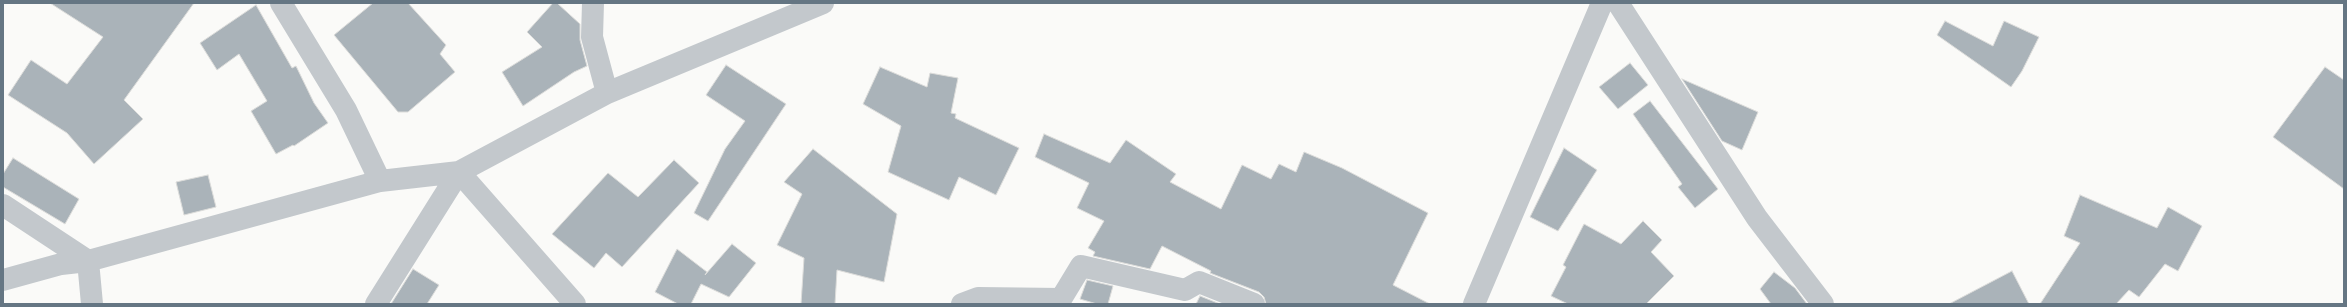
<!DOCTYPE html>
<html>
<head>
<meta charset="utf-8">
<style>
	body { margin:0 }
	#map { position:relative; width:2347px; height:307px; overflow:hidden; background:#fafaf8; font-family:Roboto,sans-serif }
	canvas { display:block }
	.frame { position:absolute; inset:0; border:4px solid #657683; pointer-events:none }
</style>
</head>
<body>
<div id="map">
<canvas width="2347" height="307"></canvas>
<div class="frame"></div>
</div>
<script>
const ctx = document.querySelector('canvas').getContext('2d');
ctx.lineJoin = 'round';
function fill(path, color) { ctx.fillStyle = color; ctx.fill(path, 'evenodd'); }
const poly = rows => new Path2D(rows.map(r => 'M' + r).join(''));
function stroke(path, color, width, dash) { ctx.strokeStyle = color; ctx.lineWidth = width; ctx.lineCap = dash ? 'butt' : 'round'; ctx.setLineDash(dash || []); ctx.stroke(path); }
const building = poly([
	[50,3,194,3,124,100,143,119,94,164,67,133,8,95,31,60,67,84,103,37,50,3],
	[373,3,408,3,446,45,440,54,455,72,408,112,398,112,334,35,373,3],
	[553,3,557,3,580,24,580,40,587,66,574,72,523,106,502,72,542,47,527,32,553,3],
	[256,5,292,68,296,66,314,103,328,123,294,146,293,145,276,154,251,111,267,101,239,54,217,70,200,43,256,5],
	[1945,21,1993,46,2004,21,2039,37,2022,71,2011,87,1937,35,1945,21],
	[1630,63,1648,85,1618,109,1599,87,1630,63],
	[726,65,786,104,708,221,694,213,725,149,745,121,706,95,726,65],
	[880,67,927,87,930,73,958,78,951,113,956,114,955,118,1019,148,996,195,959,177,949,200,888,172,901,126,863,104,880,67],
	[2325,67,2344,80,2344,189,2273,137,2325,67],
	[1682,79,1758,112,1742,150,1722,141,1682,79],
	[1650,101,1718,189,1695,208,1678,187,1682,184,1633,114,1650,101],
	[1044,134,1110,163,1126,140,1176,174,1170,182,1221,209,1242,165,1271,179,1279,164,1296,172,1304,152,1342,168,1428,213,1393,285,1430,304,1266,304,1264,297,1259,292,1210,273,1211,271,1162,246,1150,269,1093,256,1095,252,1088,248,1104,221,1077,208,1089,183,1035,157,1044,134],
	[1564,148,1597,170,1558,231,1530,217,1564,148],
	[813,149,897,214,884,282,837,270,835,304,801,304,804,258,777,245,802,194,784,182,813,149],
	[13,158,79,199,65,224,3,187,3,174,13,158],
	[674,160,699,183,622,267,606,253,594,268,552,234,608,173,638,197,674,160],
	[208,175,216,207,184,215,176,182,208,175],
	[2080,195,2157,228,2168,207,2202,226,2178,271,2165,264,2139,297,2129,290,2116,304,2040,304,2080,243,2064,236,2080,195],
	[1643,221,1662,240,1651,252,1674,276,1646,304,1568,304,1551,296,1566,267,1563,265,1584,224,1621,244,1643,221],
	[732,244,756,263,729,297,701,284,691,304,678,304,655,292,677,249,707,272,705,275,732,244],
	[413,269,439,285,427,304,391,304,413,269],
	[2012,271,2029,304,1949,304,2012,271],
	[1774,272,1795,288,1807,304,1771,304,1760,289,1774,272],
	[1087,280,1113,286,1108,304,1097,304,1080,299,1087,280],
	[1200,296,1220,304,1196,304,1200,296]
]);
const minor = poly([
	[281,3,346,110,380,181],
	[593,3,592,37,607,93],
	[1618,3,1757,218,1823,304],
	[459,172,575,304],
	[3,205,88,261,92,304],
	[3,280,61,264,88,261,380,181,459,172,607,93,823,3],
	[376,304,459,172],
	[962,304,978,298,1061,299,1081,266,1185,290,1199,282,1254,304],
	[1474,304,1602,3]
]);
fill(building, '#aab3b9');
stroke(building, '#dcdcda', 1);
stroke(minor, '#c3c8cc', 22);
</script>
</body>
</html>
